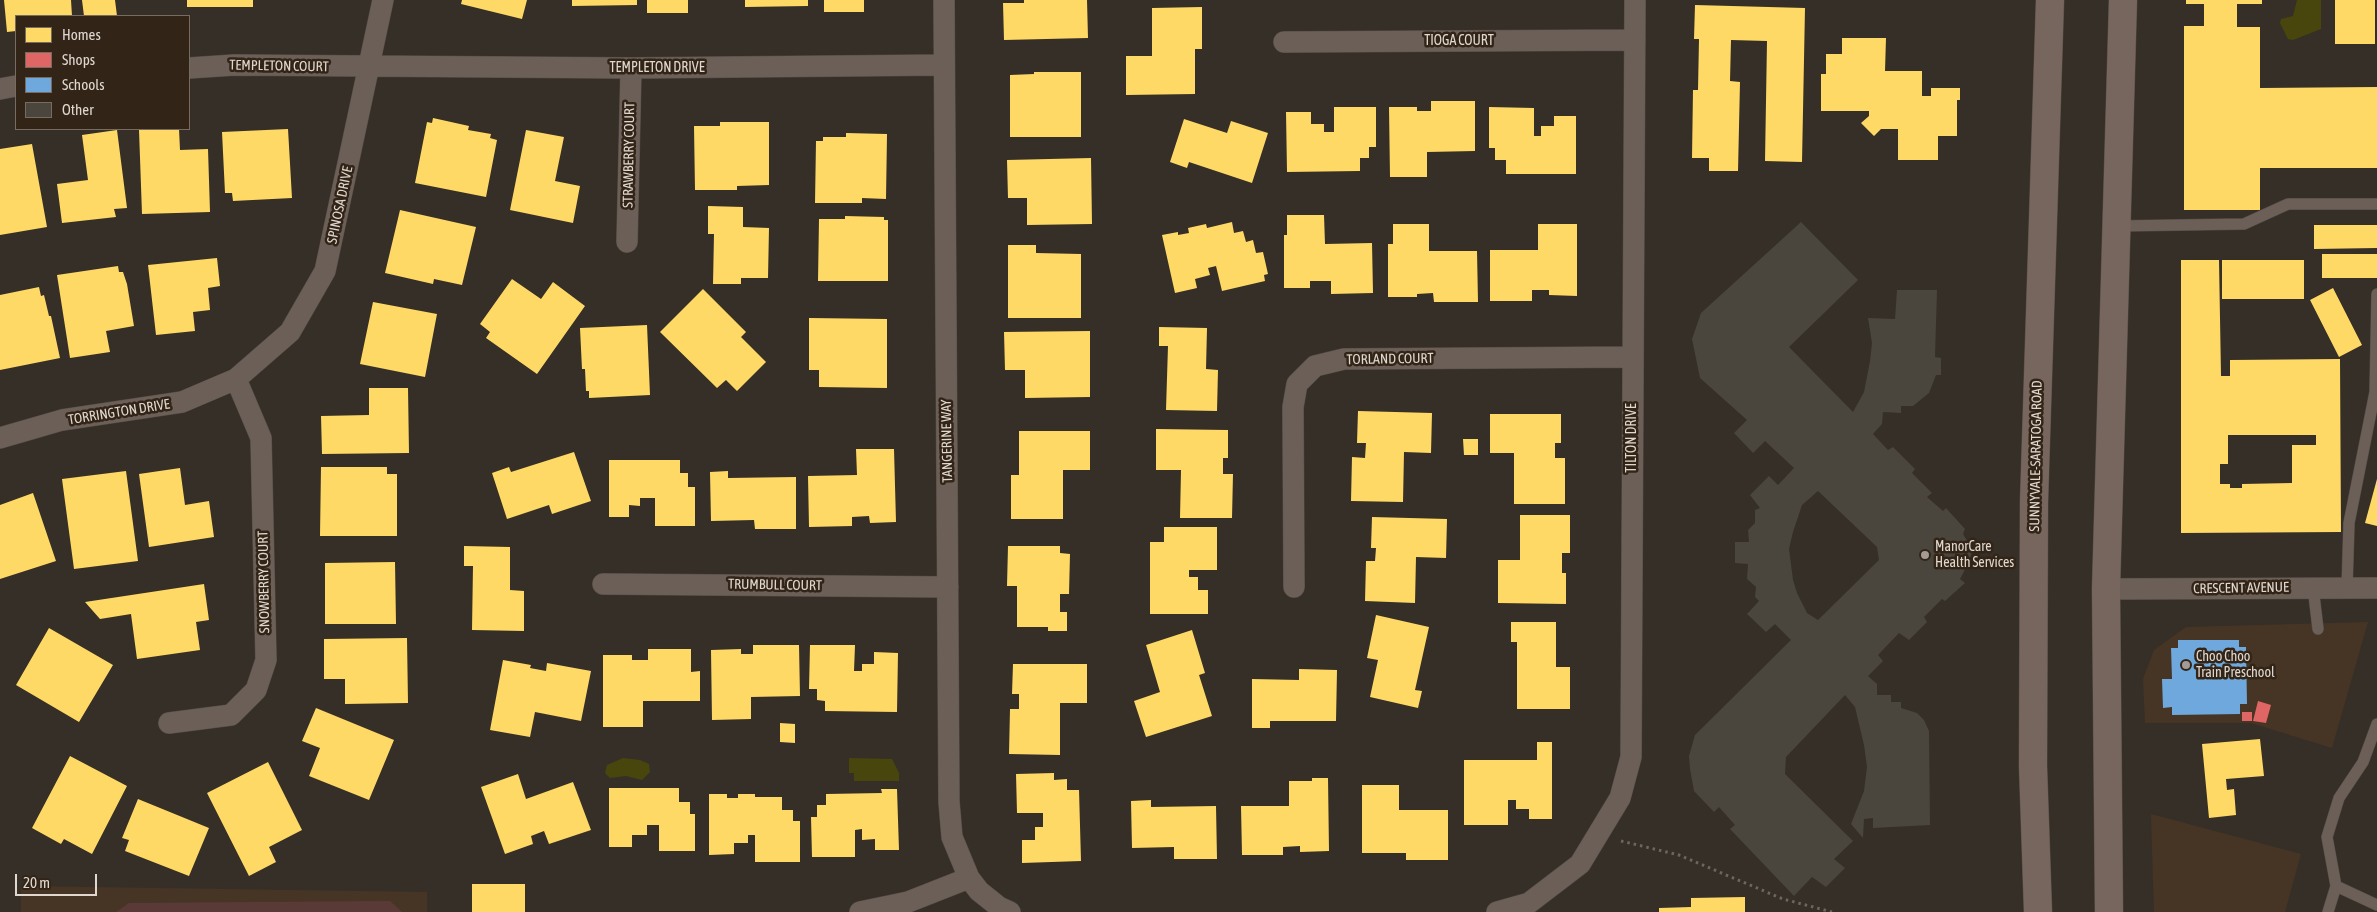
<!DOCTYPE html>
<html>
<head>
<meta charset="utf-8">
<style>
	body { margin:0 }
	#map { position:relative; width:2377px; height:912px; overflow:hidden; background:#362f27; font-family:"Asap Condensed",sans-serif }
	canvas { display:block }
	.legend { position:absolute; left:15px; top:15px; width:175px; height:115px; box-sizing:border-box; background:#322517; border:1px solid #786c61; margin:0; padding:6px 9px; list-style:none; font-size:15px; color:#e0d7cf }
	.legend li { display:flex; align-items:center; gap:10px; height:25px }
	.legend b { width:25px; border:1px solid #786c61 }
	.scale { position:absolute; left:15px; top:874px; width:82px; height:22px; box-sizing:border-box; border:2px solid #e0d7cf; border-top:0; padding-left:6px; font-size:15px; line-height:18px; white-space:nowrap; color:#e0d7cf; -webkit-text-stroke:4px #322517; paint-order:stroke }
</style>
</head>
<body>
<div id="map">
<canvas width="2377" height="912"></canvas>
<ul class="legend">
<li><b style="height:14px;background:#ffd966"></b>Homes</li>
<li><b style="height:14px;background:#e06666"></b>Shops</li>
<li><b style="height:14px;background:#6fa8dc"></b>Schools</li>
<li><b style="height:14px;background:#4a453d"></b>Other</li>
</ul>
<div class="scale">20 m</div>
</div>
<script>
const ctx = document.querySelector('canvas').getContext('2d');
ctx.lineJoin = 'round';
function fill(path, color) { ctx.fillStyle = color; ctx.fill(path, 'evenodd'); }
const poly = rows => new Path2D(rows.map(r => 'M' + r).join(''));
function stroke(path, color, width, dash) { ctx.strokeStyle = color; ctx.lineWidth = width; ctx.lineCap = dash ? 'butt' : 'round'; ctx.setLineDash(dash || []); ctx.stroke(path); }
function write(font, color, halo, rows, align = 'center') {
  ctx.font = font + ' "Asap Condensed",sans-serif'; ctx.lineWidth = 5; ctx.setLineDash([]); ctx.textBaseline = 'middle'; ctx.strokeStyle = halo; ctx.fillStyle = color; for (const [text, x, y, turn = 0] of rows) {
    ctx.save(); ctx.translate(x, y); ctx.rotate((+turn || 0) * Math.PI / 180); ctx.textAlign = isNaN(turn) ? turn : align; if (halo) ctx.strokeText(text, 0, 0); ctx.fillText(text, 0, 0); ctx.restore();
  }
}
const built = poly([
	[2368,622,2332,748,2251,723,2145,723,2143,679,2154,650,2186,627],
	[2151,814,2301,854,2285,912,2154,912],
	[21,886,427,892,427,912,21,912]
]);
const green = poly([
	[390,901,402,912,116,912,129,903]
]);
const water = poly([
	[2297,0,2321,0,2321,29,2293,40,2288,39,2280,23,2281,19,2293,16],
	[623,758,640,760,649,764,650,772,642,780,626,776,610,778,605,773,607,765],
	[849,758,892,759,899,773,899,781,854,781,854,773,849,773]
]);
const homes = poly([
	[4,0,71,0,72,16,16,16,16,31,7,32],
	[82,0,115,0,117,16,84,16],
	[187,0,253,0,253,7,187,7],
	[462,0,527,0,522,19,461,4],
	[572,0,637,0,637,5,572,6],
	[647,0,688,0,688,13,647,13],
	[745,0,808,0,808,6,745,7],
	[824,0,864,0,864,12,824,12],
	[1024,0,1087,0,1088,38,1004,40,1003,3,1024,3],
	[2186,0,2262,0,2262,4,2237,4,2237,27,2260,27,2260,88,2377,87,2377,168,2260,168,2260,210,2184,210,2184,26,2204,26,2204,4,2186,4],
	[2335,0,2375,0,2375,44,2335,44],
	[1695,5,1805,8,1802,162,1765,161,1767,41,1731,40,1730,81,1740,82,1738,171,1709,171,1709,158,1692,158,1693,90,1698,90,1699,39,1694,39],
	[1202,7,1202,49,1195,49,1195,94,1126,95,1126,56,1152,56,1152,8],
	[1842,38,1886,38,1885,71,1922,71,1922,96,1931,96,1931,88,1960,88,1960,100,1957,100,1957,136,1938,136,1938,160,1898,160,1898,129,1881,129,1874,136,1861,123,1869,116,1869,111,1821,111,1821,74,1826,74,1826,54,1842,54],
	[1034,72,1081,72,1081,137,1010,137,1010,75,1034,74],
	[1431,101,1475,101,1475,151,1427,152,1427,177,1390,177,1389,107,1417,107,1417,111,1431,111],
	[1334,107,1376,107,1376,147,1369,147,1369,158,1360,158,1360,171,1287,172,1286,112,1311,112,1311,124,1324,124,1324,132,1334,132],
	[1489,107,1534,108,1534,136,1541,136,1541,126,1554,126,1554,116,1576,116,1576,174,1506,174,1506,160,1495,160,1495,148,1489,148],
	[433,118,469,126,468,130,491,134,490,138,497,140,486,197,415,183,427,122,432,123],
	[1184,119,1227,133,1231,121,1268,133,1252,183,1189,162,1187,168,1170,162],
	[720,122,769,122,769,185,737,186,737,190,695,190,694,126,720,126],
	[179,129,180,150,208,149,210,212,142,214,139,130],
	[288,129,292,198,233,201,232,193,225,193,222,132],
	[117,130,127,208,114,209,116,217,62,223,57,184,88,180,82,135],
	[526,130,564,137,555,181,580,186,573,223,510,210],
	[846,133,887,134,886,199,862,198,862,203,815,203,816,141,823,141,823,137,846,137],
	[32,144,47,227,0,235,0,149],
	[1091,158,1092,224,1027,225,1027,198,1008,198,1007,160],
	[708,206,743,207,743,227,769,228,768,278,741,278,741,284,713,284,714,234,708,234],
	[400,210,476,227,462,285,434,279,433,284,385,273],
	[1287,215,1324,215,1325,244,1372,243,1373,293,1331,294,1331,281,1310,281,1310,288,1284,288,1284,235,1287,235],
	[845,216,884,217,884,220,888,220,888,281,818,281,819,219,845,219],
	[1232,222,1234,233,1243,231,1246,242,1253,240,1256,253,1263,252,1268,274,1264,275,1265,281,1222,291,1216,266,1208,268,1210,275,1195,279,1197,288,1175,293,1162,235,1178,232,1178,235,1189,233,1188,228,1206,224,1207,228],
	[1393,224,1429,224,1429,251,1477,251,1478,302,1434,302,1433,293,1417,294,1417,297,1388,297,1388,244,1393,244],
	[1538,224,1577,224,1577,296,1549,295,1549,290,1532,290,1532,301,1490,301,1490,250,1538,250],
	[2314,225,2377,225,2377,248,2314,249],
	[1008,245,1036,245,1036,253,1081,254,1081,318,1008,318],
	[2322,254,2377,254,2377,278,2322,278],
	[217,258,220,286,208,288,210,310,193,312,195,331,156,335,148,265],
	[2181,260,2219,260,2221,376,2230,376,2230,360,2340,359,2341,532,2181,533],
	[2228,435,2316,435,2316,445,2292,445,2292,483,2242,484,2242,488,2230,488,2230,484,2220,484,2220,464,2228,464],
	[2222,260,2304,260,2304,299,2222,299],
	[118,266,119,272,123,272,127,284,134,326,106,331,110,352,70,358,57,275],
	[512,279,541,299,553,282,585,306,537,374,486,338,490,332,480,324],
	[39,287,41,296,44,295,49,316,51,316,60,358,0,370,0,295],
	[2333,288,2362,345,2339,357,2310,300],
	[703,289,746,332,741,337,766,362,737,391,726,380,717,388,660,332],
	[373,302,437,314,425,377,360,364],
	[809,318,887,319,887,388,819,387,819,370,809,370],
	[647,325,650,395,589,398,589,391,586,391,585,369,582,369,580,328],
	[1159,327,1207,328,1206,369,1218,370,1217,411,1166,410,1168,346,1159,346],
	[1090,331,1090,397,1025,398,1025,370,1005,370,1004,332],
	[369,388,408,388,409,453,322,454,321,416,369,415],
	[1358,411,1432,413,1431,453,1404,452,1403,502,1351,501,1352,457,1365,458,1366,443,1357,443],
	[1490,414,1561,414,1561,443,1555,443,1555,458,1565,458,1565,504,1514,504,1514,453,1490,453],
	[1156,429,1228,430,1228,458,1223,458,1223,474,1233,474,1232,518,1180,518,1181,470,1156,470],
	[1019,431,1090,431,1090,470,1063,470,1063,519,1011,519,1011,475,1019,475],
	[1463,439,1478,439,1478,455,1464,455],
	[856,449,894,449,896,522,870,523,869,516,852,517,852,526,809,527,808,476,857,475],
	[574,452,591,501,552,514,549,505,507,519,492,473,509,467,511,472],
	[609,460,680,460,680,473,688,473,688,487,695,487,695,526,655,526,655,498,640,498,640,506,629,505,629,517,609,517],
	[321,467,387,467,387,474,397,474,397,536,320,536],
	[180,468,185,505,209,501,214,537,149,547,139,474],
	[126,471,138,561,74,569,62,479],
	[728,471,728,478,796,477,796,529,755,529,754,520,711,521,710,472],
	[2377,479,2377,526,2365,523],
	[33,493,56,561,0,579,0,505],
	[1520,515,1570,515,1570,553,1562,553,1562,573,1566,573,1566,604,1498,603,1498,560,1520,560],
	[1372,517,1447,519,1446,558,1416,557,1415,603,1365,601,1366,561,1375,561,1376,548,1371,548],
	[1164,527,1217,527,1217,570,1189,570,1189,577,1198,577,1198,590,1208,590,1208,614,1150,614,1150,542,1164,542],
	[464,546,510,547,510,590,524,591,524,631,472,630,473,566,464,566],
	[1008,546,1060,546,1060,553,1070,554,1069,594,1060,594,1060,612,1067,612,1067,631,1048,631,1048,627,1017,627,1017,586,1007,586],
	[395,562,396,624,325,624,325,563],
	[204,584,209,620,196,622,200,650,137,659,131,614,100,619,85,602],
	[1376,615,1429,627,1415,690,1422,691,1418,708,1370,697,1378,660,1367,658],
	[1511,622,1556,622,1556,667,1570,667,1570,709,1517,709,1517,642,1511,642],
	[49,628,113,665,79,722,16,685],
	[1192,630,1205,673,1199,675,1212,716,1146,737,1134,701,1160,692,1146,645],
	[407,638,408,703,345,704,345,679,324,679,324,639],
	[753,645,799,645,800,696,751,697,751,719,712,720,711,650,741,649,741,654,753,654],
	[810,645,855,645,854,671,862,671,862,664,874,664,874,652,898,653,897,712,825,711,825,701,817,700,817,689,809,689],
	[648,649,691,649,691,672,700,671,700,701,643,701,643,727,603,727,603,655,632,655,632,660,648,660],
	[503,660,531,665,530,668,546,671,547,663,591,671,581,721,535,712,530,737,490,730],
	[1013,664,1087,664,1087,703,1060,703,1060,755,1009,754,1010,709,1019,709,1019,694,1012,694],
	[1299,669,1337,670,1336,721,1270,721,1270,728,1252,728,1252,679,1299,680],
	[316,708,394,740,369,800,309,776,320,748,302,741],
	[780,723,795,724,795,743,780,742],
	[2260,739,2264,776,2226,779,2227,790,2234,789,2236,815,2209,818,2202,744],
	[1537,742,1552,742,1552,819,1529,819,1529,809,1516,809,1516,800,1508,800,1508,825,1464,825,1464,760,1537,760],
	[70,756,127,786,92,854,64,839,61,844,32,828],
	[268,762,302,830,269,847,276,862,249,876,207,793],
	[1054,773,1054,780,1067,779,1067,790,1079,790,1081,861,1022,863,1022,840,1035,840,1035,827,1043,827,1043,813,1017,813,1016,774],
	[518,774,526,799,573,782,591,830,549,844,544,831,531,836,533,844,505,854,481,787],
	[1312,778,1328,778,1329,851,1300,852,1300,846,1283,847,1283,855,1242,855,1241,806,1289,806,1289,781,1312,781],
	[1362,785,1399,785,1399,810,1448,810,1448,860,1406,860,1406,853,1362,853],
	[609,788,679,788,679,802,690,802,690,814,695,814,695,851,659,851,659,825,647,825,647,835,632,835,632,847,609,847],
	[881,789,897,789,899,850,875,850,875,839,862,840,862,829,855,830,855,857,812,857,811,817,817,817,817,805,826,805,826,794,882,793],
	[709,794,727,794,727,798,738,798,738,794,755,794,755,797,782,797,782,810,793,810,793,821,800,821,800,862,755,862,755,835,748,835,748,843,734,843,734,854,709,855],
	[138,799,209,828,189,876,125,851,129,840,122,838],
	[1151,800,1151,807,1216,806,1217,859,1174,859,1174,847,1132,848,1131,801],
	[472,884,525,884,525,912,472,912],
	[1745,897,1745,912,1659,912,1659,908,1691,907,1691,898]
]);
const shops = poly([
	[2258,701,2271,705,2266,723,2253,721],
	[2242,712,2252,712,2252,721,2242,721]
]);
const schools = poly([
	[2178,640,2239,640,2239,647,2246,647,2247,704,2240,704,2240,714,2172,715,2172,707,2163,708,2162,679,2172,679,2171,648,2178,648]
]);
const building = poly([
	[1801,222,1858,280,1789,347,1853,412,1864,392,1870,361,1872,343,1868,318,1895,319,1897,290,1937,290,1935,357,1941,358,1941,375,1936,375,1929,393,1913,406,1901,406,1901,413,1883,412,1882,424,1873,434,1888,450,1893,447,1915,469,1912,473,1932,493,1927,497,1943,511,1946,508,1965,529,1963,534,1972,549,1970,560,1960,579,1965,583,1945,601,1942,599,1924,617,1927,622,1909,640,1899,633,1878,655,1883,661,1868,676,1877,684,1877,695,1891,695,1891,702,1901,702,1901,708,1917,713,1924,720,1929,731,1930,825,1873,828,1873,818,1864,819,1863,838,1851,824,1864,791,1867,767,1864,745,1855,707,1845,695,1786,757,1785,774,1853,841,1834,859,1845,868,1826,887,1812,877,1794,896,1730,829,1735,825,1719,807,1714,812,1694,791,1690,769,1689,756,1695,735,1791,640,1775,624,1766,632,1747,614,1759,601,1755,597,1756,587,1747,579,1748,564,1735,563,1735,542,1749,542,1748,530,1755,523,1755,510,1760,508,1750,495,1769,476,1778,485,1794,468,1765,441,1753,453,1734,433,1747,420,1700,378,1692,339,1701,313],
	[1818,491,1877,547,1879,560,1818,620,1807,613,1797,593,1793,580,1789,549,1793,532,1802,505]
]);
const path = poly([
	[1621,841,1679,855,1783,899,1832,912]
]);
const service = poly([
	[2116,226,2244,224,2288,204,2377,204],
	[2313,587,2318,629],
	[2347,588,2349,523,2375,392,2377,294],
	[2336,886,2377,905],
	[2328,912,2336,886,2327,837,2339,798,2363,762,2377,724]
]);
const minor = poly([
	[944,0,949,802,952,837,969,878,979,891,999,907,1010,912],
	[1284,42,1635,40],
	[189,68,234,65,631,68,944,65],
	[0,89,16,86],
	[627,242,631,68],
	[0,438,62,420,182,402,236,379,290,332,325,271,383,0],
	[603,584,948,587],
	[1294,587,1293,407,1297,384,1315,366,1344,359,1633,357],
	[2106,589,2377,588],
	[169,723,231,715,256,690,266,660,261,438,236,379],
	[860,912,908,902,969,878],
	[1497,912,1529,903,1580,864,1620,798,1631,757,1635,0]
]);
const primary = poly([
	[2038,912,2033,766,2034,502,2050,0],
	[2109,912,2106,589,2123,0]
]);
const markers = [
	[1925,555,5,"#a49c94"],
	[2186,665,5,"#a49c94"]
];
const streetNames = [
	["TIOGA COURT",1459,41],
	["TEMPLETON COURT",279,66,1],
	["TEMPLETON DRIVE",657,68],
	["STRAWBERRY COURT",629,155,-89],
	["SPINOSA DRIVE",340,205,-78],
	["TORLAND COURT",1390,359,-1],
	["TORRINGTON DRIVE",119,412,-9],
	["TILTON DRIVE",1632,438,-90],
	["TANGERINE WAY",947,441,-91],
	["SUNNYVALE-SARATOGA ROAD",2036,456,-89],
	["SNOWBERRY COURT",264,582,-91],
	["TRUMBULL COURT",775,585,1],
	["CRESCENT AVENUE",2241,588,-1]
];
const poiNames = [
	["ManorCare",1935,547],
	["Health Services",1935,563],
	["Choo Choo",2196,657],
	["Train Preschool",2196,673]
];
fill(built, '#463524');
fill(green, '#5a3a36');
fill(water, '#48460d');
fill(homes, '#ffd966');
fill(shops, '#e06666');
fill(schools, '#6fa8dc');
fill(building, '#4a453d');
stroke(service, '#504a44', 12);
stroke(minor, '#504a44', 22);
stroke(primary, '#504a44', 29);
stroke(path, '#6e655e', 3, [2.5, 4]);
stroke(service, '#6c5f58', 11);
stroke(minor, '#6c5f58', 21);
stroke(primary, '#77665d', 28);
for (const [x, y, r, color] of markers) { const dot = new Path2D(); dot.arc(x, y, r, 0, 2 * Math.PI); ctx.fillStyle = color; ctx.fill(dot); stroke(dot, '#322517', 2); }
write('14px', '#e0d7cf', '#322517', streetNames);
write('14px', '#e0d7cf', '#322517', poiNames, 'left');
</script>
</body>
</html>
